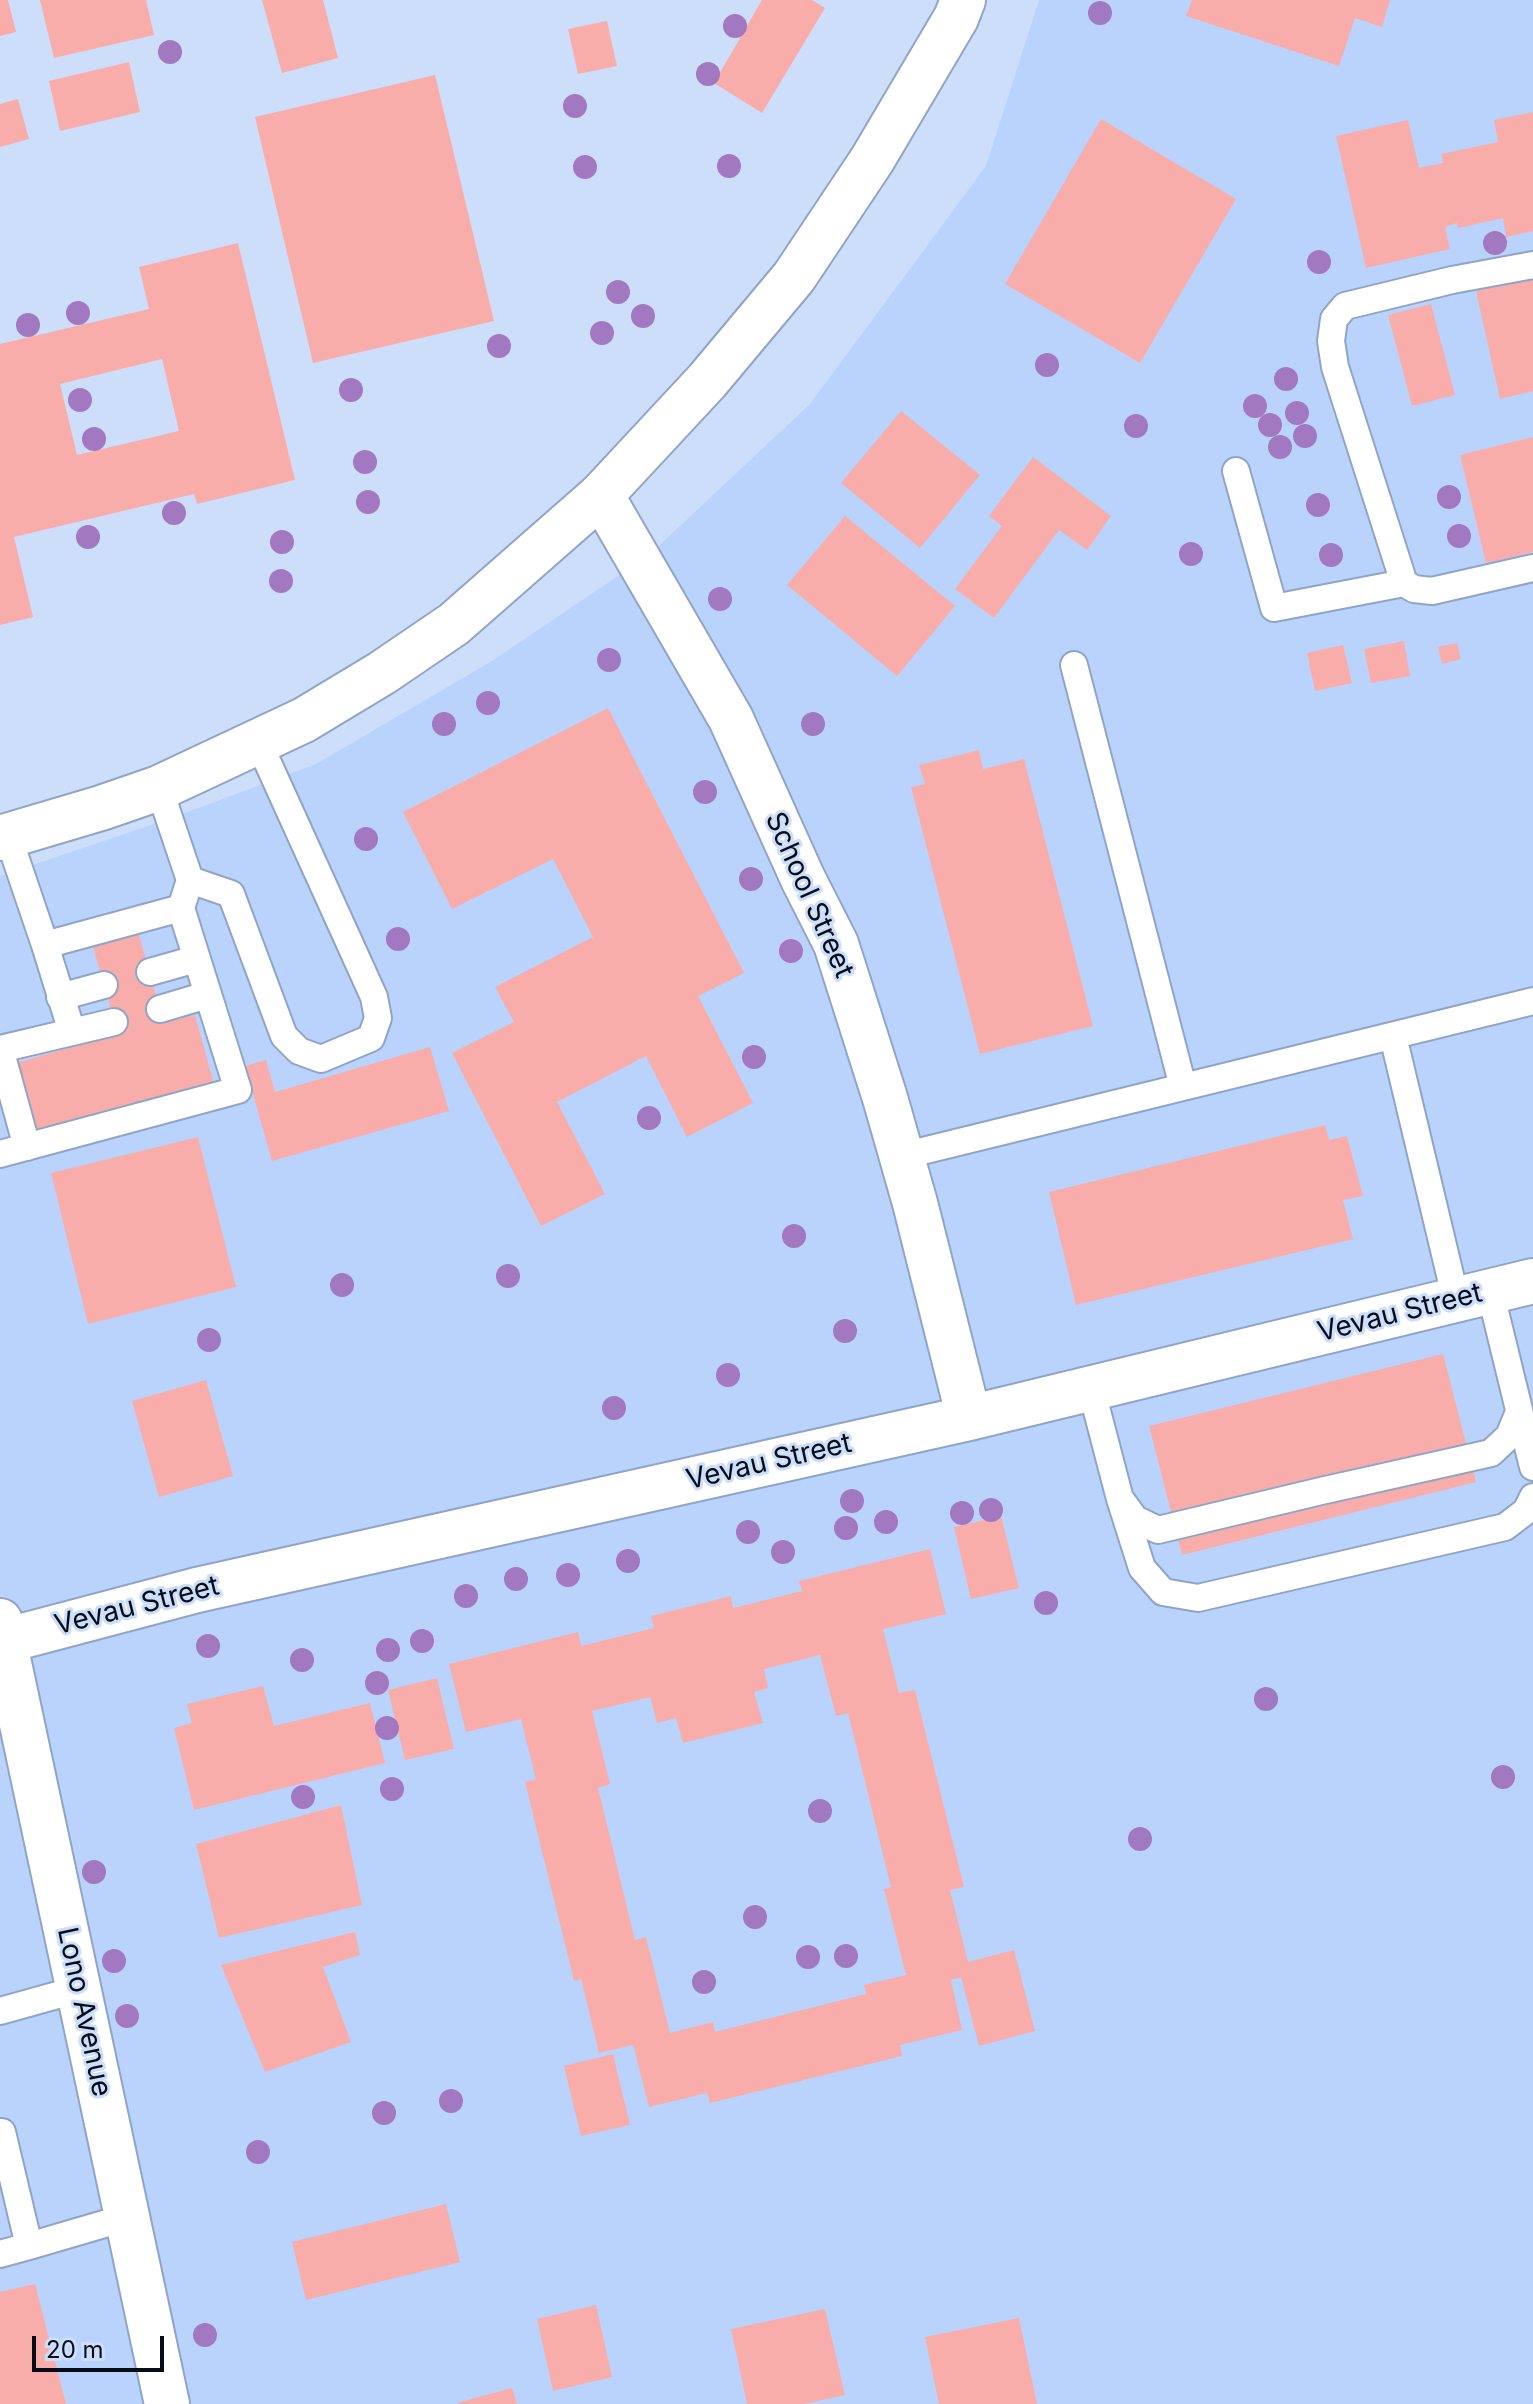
<!DOCTYPE html>
<html>
<head>
<meta charset="utf-8">
<style>
	body { margin:0 }
	#map { position:relative; width:1533px; height:2404px; overflow:hidden; background:#cddefa; font-family:Inter,sans-serif }
	canvas { display:block }
	.scale { position:absolute; left:32px; top:2336px; width:132px; height:36px; box-sizing:border-box; border:4px solid #060c18; border-top:0; padding-left:10px; font-size:24px; line-height:28px; white-space:nowrap; color:#060c18; -webkit-text-stroke:6px #cddefa; paint-order:stroke }
</style>
</head>
<body>
<div id="map">
<canvas width="1533" height="2404"></canvas>
<div class="scale">20 m</div>
</div>
<script>
const ctx = document.querySelector('canvas').getContext('2d');
ctx.lineJoin = 'round';
function fill(path, color) { ctx.fillStyle = color; ctx.fill(path, 'evenodd'); }
const poly = rows => new Path2D(rows.map(r => 'M' + r).join(''));
function stroke(path, color, width, dash) { ctx.strokeStyle = color; ctx.lineWidth = width; ctx.lineCap = dash ? 'butt' : 'round'; ctx.setLineDash(dash || []); ctx.stroke(path); }
function write(font, color, halo, rows, align = 'center') {
  ctx.font = font + ' Inter,sans-serif'; ctx.lineWidth = 6; ctx.setLineDash([]); ctx.textBaseline = 'middle'; ctx.strokeStyle = halo; ctx.fillStyle = color; for (const [text, x, y, turn = 0] of rows) {
    ctx.save(); ctx.translate(x, y); ctx.rotate((+turn || 0) * Math.PI / 180); ctx.textAlign = isNaN(turn) ? turn : align; if (halo) ctx.strokeText(text, 0, 0); ctx.fillText(text, 0, 0); ctx.restore();
  }
}
const built = poly([
	[1039,0,1533,0,1533,2404,0,2404,0,876,169,819,316,764,492,661,649,555,810,404,986,166]
]);
const building = poly([
	[0,0,8,0,16,32,0,36],
	[40,0,146,0,154,35,54,58],
	[262,0,323,0,338,58,282,73],
	[762,0,812,0,825,8,762,113,714,83],
	[1192,0,1390,0,1382,27,1355,18,1339,66,1186,16],
	[607,21,617,66,578,74,568,29],
	[129,62,140,112,60,131,49,81],
	[435,75,494,321,313,363,255,117],
	[18,99,29,139,0,147,0,104],
	[1533,112,1533,231,1506,237,1503,218,1458,228,1457,223,1445,227,1450,249,1366,268,1336,136,1408,120,1419,168,1443,163,1441,154,1498,142,1494,120],
	[1101,119,1236,199,1140,363,1005,284],
	[238,243,295,480,197,504,194,494,14,537,33,617,0,625,0,344,149,309,139,267],
	[162,359,179,431,77,455,60,384],
	[1533,278,1533,391,1500,399,1476,291],
	[1431,304,1455,395,1412,406,1388,315],
	[901,411,980,475,920,548,841,483],
	[1533,437,1533,552,1486,563,1460,455],
	[1033,457,1111,516,1087,550,1059,530,994,618,955,589,1002,526,989,516],
	[845,516,955,606,897,676,787,585],
	[1404,641,1410,676,1371,683,1364,649],
	[1457,643,1461,659,1442,664,1438,647],
	[1343,645,1352,683,1315,691,1307,653],
	[608,708,744,973,698,996,753,1103,687,1137,646,1056,557,1102,605,1194,541,1226,452,1053,514,1022,495,987,593,937,553,859,452,909,403,812],
	[979,750,983,769,1024,759,1093,1026,980,1054,911,787,925,784,919,765],
	[137,928,164,1023,195,1015,214,1084,32,1135,12,1064,118,1034,91,940],
	[430,1047,449,1111,272,1161,245,1066,266,1060,275,1092],
	[1325,1125,1329,1140,1347,1136,1363,1196,1343,1200,1353,1239,1076,1305,1049,1192],
	[198,1137,236,1287,88,1324,51,1173],
	[1443,1354,1476,1482,1182,1555,1149,1426],
	[206,1380,233,1476,159,1497,132,1401],
	[1001,1516,1019,1588,971,1599,954,1527],
	[930,1549,946,1614,883,1629,899,1693,915,1690,964,1887,950,1890,968,1962,1014,1950,1035,2031,979,2046,961,1977,951,1980,962,2030,900,2045,902,2056,710,2103,707,2093,649,2107,633,2045,599,2053,581,1979,574,1981,525,1782,536,1779,521,1719,466,1732,449,1664,578,1632,581,1646,654,1628,651,1616,731,1596,733,1608,802,1591,799,1581],
	[820,1655,836,1716,848,1713,891,1887,884,1889,906,1975,864,1985,866,1994,715,2032,713,2022,670,2033,646,1937,635,1940,598,1788,610,1784,592,1711,650,1697,657,1723,676,1718,683,1743,763,1723,754,1692,768,1688,764,1669],
	[437,1678,454,1749,405,1760,388,1690],
	[263,1686,274,1726,370,1703,385,1763,194,1810,174,1728,192,1723,187,1704],
	[341,1805,362,1905,219,1938,196,1844],
	[355,1932,360,1955,323,1967,351,2042,265,2072,221,1965],
	[613,2054,630,2125,581,2136,564,2066],
	[446,2204,460,2262,306,2300,292,2242],
	[35,2284,66,2404,0,2404,0,2292],
	[596,2305,612,2377,553,2391,537,2319],
	[825,2309,845,2395,804,2404,747,2404,731,2329],
	[1019,2318,1037,2404,939,2404,925,2337],
	[512,2388,517,2404,457,2404,457,2403]
]);
const service = poly([
	[1533,265,1452,280,1345,306,1334,319,1331,341,1335,367,1404,583,1414,589,1432,591,1533,568],
	[1236,471,1274,608,1404,583],
	[1074,665,1183,1087],
	[8,836,45,945,181,908],
	[190,880,231,894,284,1036,299,1051,321,1059,371,1038,378,1018,374,997,258,741],
	[150,972,196,959],
	[60,997,104,985],
	[160,1009,207,995],
	[72,1032,114,1022],
	[1393,1036,1456,1300],
	[0,1049,72,1032,45,945],
	[0,1049,27,1147],
	[0,1154,238,1090,181,908,190,880,159,788],
	[902,1156,1533,1001],
	[1490,1291,1533,1467],
	[1091,1388,1120,1499,1142,1568,1163,1592,1198,1598,1505,1527,1526,1511,1533,1497],
	[1122,1501,1135,1519,1158,1530,1321,1491,1491,1453,1509,1436,1519,1412],
	[0,2011,79,1989],
	[0,2132,2,2132,29,2246,128,2217],
	[0,2254,29,2246]
]);
const minor = poly([
	[601,495,731,719,803,879,836,944,885,1098,915,1203,969,1418],
	[4,1641,197,1590,969,1418,1533,1281]
]);
const tertiary = poly([
	[0,838,101,808,159,788,304,720,382,673,454,624,601,495,707,381,794,277,872,160,956,18,963,0],
	[0,1621,167,2404]
]);
const trees = [
	[1100,13],
	[735,26],
	[170,52],
	[708,74],
	[575,106],
	[729,166],
	[585,167],
	[1495,243],
	[1319,262],
	[618,292],
	[78,313],
	[643,316],
	[28,325],
	[602,333],
	[499,346],
	[1047,365],
	[1286,379],
	[351,390],
	[80,400],
	[1255,406],
	[1297,413],
	[1270,425],
	[1136,426],
	[1305,436],
	[94,439],
	[1280,447],
	[365,462],
	[1449,497],
	[368,502],
	[1318,505],
	[174,513],
	[1459,536],
	[88,537],
	[282,542],
	[1191,554],
	[1331,555],
	[281,581],
	[720,599],
	[609,660],
	[488,703],
	[444,724],
	[813,724],
	[705,792],
	[366,839],
	[751,879],
	[398,939],
	[791,951],
	[754,1057],
	[649,1118],
	[794,1236],
	[508,1276],
	[342,1285],
	[845,1331],
	[209,1340],
	[728,1375],
	[614,1408],
	[852,1501],
	[991,1510],
	[962,1513],
	[886,1522],
	[846,1528],
	[748,1532],
	[783,1552],
	[628,1561],
	[568,1575],
	[516,1579],
	[466,1596],
	[1046,1603],
	[422,1641],
	[208,1646],
	[388,1650],
	[302,1660],
	[377,1683],
	[1266,1699],
	[387,1728],
	[1503,1777],
	[392,1789],
	[303,1797],
	[820,1811],
	[1140,1839],
	[94,1872],
	[755,1917],
	[846,1956],
	[808,1957],
	[114,1961],
	[704,1982],
	[127,2016],
	[451,2101],
	[384,2113],
	[258,2152],
	[205,2335]
];
const streetNames = [
	["School Street",809,895,66],
	["Vevau Street",1400,1313,-14],
	["Vevau Street",769,1462,-13],
	["Vevau Street",137,1606,-14],
	["Lono Avenue",84,2012,78]
];
fill(built, '#bad3fd');
fill(building, '#f8adab');
stroke(service, '#90a4c6', 30);
stroke(minor, '#90a4c6', 48);
stroke(tertiary, '#90a4c6', 48);
stroke(service, '#fff', 26);
stroke(minor, '#fff', 44);
stroke(tertiary, '#fff', 44);
ctx.fillStyle = '#a278c0';
for (const [x, y] of trees) { ctx.beginPath(); ctx.arc(x, y, 12, 0, 2 * Math.PI); ctx.fill(); }
write('28px', '#060c18', '#cddefa', streetNames);
</script>
</body>
</html>
